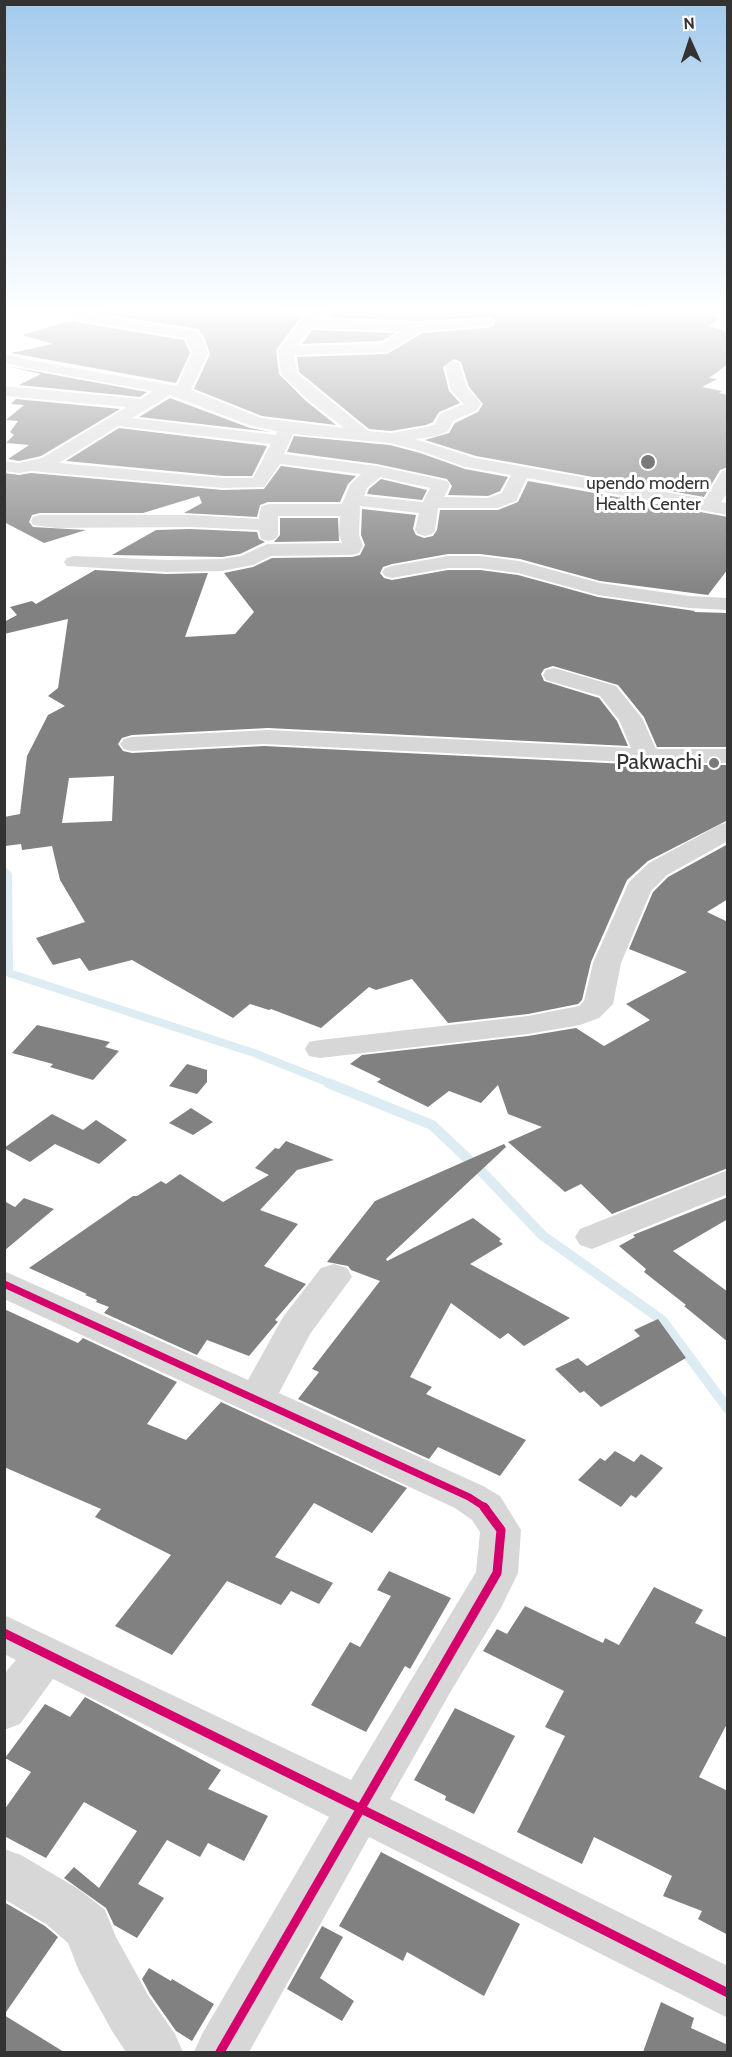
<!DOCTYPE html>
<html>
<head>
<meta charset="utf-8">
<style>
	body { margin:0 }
	#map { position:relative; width:732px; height:2057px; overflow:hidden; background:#fff; font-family:Cabin,sans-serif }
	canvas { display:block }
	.frame { position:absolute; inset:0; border:6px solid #333; pointer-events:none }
	.north { position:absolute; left:660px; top:12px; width:60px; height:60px; -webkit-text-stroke:4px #fff; paint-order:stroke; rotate:357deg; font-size:16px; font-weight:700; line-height:24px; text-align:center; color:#333 }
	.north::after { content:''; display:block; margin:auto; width:21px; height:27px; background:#333; clip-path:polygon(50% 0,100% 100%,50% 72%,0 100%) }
</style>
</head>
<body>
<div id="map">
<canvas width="732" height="2057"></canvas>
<div class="frame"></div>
<div class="north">N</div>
</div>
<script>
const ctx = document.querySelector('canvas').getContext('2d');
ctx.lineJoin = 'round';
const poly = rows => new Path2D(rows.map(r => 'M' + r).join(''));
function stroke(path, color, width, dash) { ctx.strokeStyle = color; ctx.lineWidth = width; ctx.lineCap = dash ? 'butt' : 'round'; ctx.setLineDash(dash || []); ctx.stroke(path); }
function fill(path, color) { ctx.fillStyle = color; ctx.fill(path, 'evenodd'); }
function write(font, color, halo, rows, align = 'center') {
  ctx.font = font + ' Cabin,sans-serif'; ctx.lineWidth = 6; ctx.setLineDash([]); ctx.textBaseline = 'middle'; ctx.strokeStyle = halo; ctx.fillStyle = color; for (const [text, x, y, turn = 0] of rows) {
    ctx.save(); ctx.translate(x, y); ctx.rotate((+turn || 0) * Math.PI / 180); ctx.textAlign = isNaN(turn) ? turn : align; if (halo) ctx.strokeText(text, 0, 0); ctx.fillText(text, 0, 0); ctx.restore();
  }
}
const streamFar2 = poly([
	[275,314,293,310,342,309]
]);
const streamFar1 = poly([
	[4,871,8,875,9,973,254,1053,332,1084]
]);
const stream = poly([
	[328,1083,432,1125,486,1176,542,1235,662,1320,728,1409]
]);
const building = poly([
	[112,309,285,309,284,313,303,314,276,350,279,374,306,401,336,425,262,416,194,389,210,354,204,336,198,329,97,313],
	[347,309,634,309,635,312,724,309,713,317,719,318,709,326,728,332,728,364,709,378,717,379,702,387,722,391,719,393,728,395,728,467,720,470,704,497,476,456,425,440,449,433,455,423,478,412,483,404,469,387,461,362,454,359,443,367,449,391,460,403,439,412,433,422,426,425,391,431,369,429,299,372,297,357,387,354,423,333,486,328,493,326,495,321,491,317,418,321,323,317,331,316,336,311,347,311],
	[69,321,184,340,190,353,176,383,11,353,53,344,22,335],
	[312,330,395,333,382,341,302,344],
	[11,367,12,367,147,392,140,397,19,385,41,374],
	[170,398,250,428,271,432,139,417],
	[16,399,120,409,41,456,19,461,8,459,29,445,6,443,14,435,10,432,18,421,6,420,24,405,11,404],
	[119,428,267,446,252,476,223,476,66,461],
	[294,436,390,445,420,453,465,469,508,477,500,491,488,496,448,495,452,486,447,479,377,464,287,452],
	[281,466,356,476,348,484,340,502,268,502,260,505,257,517,184,513,202,503,199,496,143,513,40,513,32,515,29,522,33,527,86,530,44,543,4,522,4,473,19,475,31,473,223,490,264,489],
	[381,479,427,490,422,500,367,494,369,489],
	[528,481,728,517,728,569,708,595,600,581,520,559,480,554,448,554,392,564,383,567,380,573,384,578,392,580,448,570,480,570,518,575,598,597,695,611,694,612,728,613,728,747,657,747,644,717,618,685,553,666,544,669,541,674,544,681,599,698,617,721,628,746,268,728,132,735,122,738,118,744,123,751,132,753,264,746,647,765,728,765,728,820,648,861,627,880,591,962,582,1000,578,1004,528,1014,448,1023,412,979,376,990,369,987,321,1028,271,1009,269,1010,250,1004,233,1018,132,960,89,971,80,958,53,965,36,938,85,922,60,880,52,846,22,850,21,844,5,846,4,817,20,814,27,756,48,715,65,706,48,696,58,688,68,619,4,634,4,622,17,615,10,607,32,601,36,604,95,570,166,574,208,573,185,637,235,634,254,612,224,573,253,567,272,558,352,557,360,555,365,545,361,535,362,509,416,515,413,529,416,535,424,538,433,536,437,530,440,510,498,510,518,502],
	[114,776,112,821,62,823,69,778],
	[280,518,338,518,339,541,274,542,280,535],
	[190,529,257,532,259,539,265,542,240,554,222,557,112,555,156,530],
	[728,844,728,899,707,912,728,922,728,1168,612,1214,581,1184,565,1192,508,1142,542,1127,508,1114,498,1085,481,1103,449,1091,428,1107,377,1082,381,1079,350,1064,362,1055,528,1036,576,1028,604,1046,650,1020,626,1004,687,972,629,949,653,892,668,877],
	[37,1025,110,1042,105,1047,119,1051,93,1080,50,1067,53,1064,12,1053],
	[187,1064,207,1070,207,1082,197,1094,169,1086],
	[191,1108,213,1122,193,1135,169,1123],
	[52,1114,83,1130,96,1120,127,1140,99,1164,55,1144,30,1162,4,1148],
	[286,1141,334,1160,297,1170,260,1210,298,1224,264,1266,306,1284,275,1320,278,1322,276,1324,249,1356,207,1340,197,1355,104,1313,109,1307,96,1302,97,1300,85,1295,87,1294,29,1268,133,1196,137,1196,161,1181,166,1184,180,1174,223,1202,269,1175,255,1168,275,1148,279,1149],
	[504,1144,506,1147,386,1259,387,1261,473,1218,501,1239,499,1241,503,1244,470,1264,570,1318,524,1346,508,1333,500,1339,451,1303,410,1377,432,1387,426,1394,526,1440,500,1476,438,1447,429,1459,298,1399,319,1372,312,1369,380,1281,351,1270,348,1266,327,1262,375,1201],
	[728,1197,728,1219,673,1251,728,1292,728,1342,684,1306,686,1305,644,1272,646,1269,619,1246,635,1237,633,1235],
	[24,1198,54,1209,4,1251,4,1201,15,1207],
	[4,1309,78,1343,83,1338,177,1382,147,1424,186,1440,221,1402,407,1488,372,1533,314,1503,275,1557,333,1583,319,1604,291,1591,281,1605,227,1581,172,1655,115,1626,171,1555,95,1517,101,1509,4,1467],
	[658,1319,686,1358,601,1407,584,1391,580,1393,555,1369,578,1358,587,1366,640,1336,634,1330],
	[615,1451,634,1462,641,1454,663,1468,636,1498,631,1495,621,1507,578,1480,600,1458,605,1461],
	[389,1571,451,1598,410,1669,405,1666,366,1732,311,1705,350,1642,360,1647,391,1596,377,1590],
	[654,1587,703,1610,695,1623,728,1638,728,1722,699,1777,728,1791,728,1935,698,1919,702,1911,663,1896,672,1876,594,1837,582,1864,517,1832,565,1736,545,1727,564,1691,483,1651,497,1629,507,1634,525,1606,603,1643,605,1638,619,1645],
	[85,1697,221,1770,208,1789,268,1816,244,1861,208,1843,200,1857,167,1840,138,1884,164,1898,137,1938,114,1925,106,1908,64,1878,74,1867,99,1888,137,1831,84,1802,46,1858,4,1836,4,1810,31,1772,5,1758,45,1704,70,1717],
	[455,1708,515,1736,474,1814,445,1800,446,1796,414,1780],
	[381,1852,520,1924,484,1996,407,1952,403,1961,339,1926],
	[4,1902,45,1926,58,1937,4,2015],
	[322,1926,343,1937,320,1978,354,2001,342,2021,287,1989],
	[149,1968,171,1981,172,1979,214,2004,192,2041,176,2031,150,1994,142,1979],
	[661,2002,694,2018,691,2028,728,2045,728,2052,643,2052],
	[4,2015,64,2052,4,2052]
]);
const minor = poly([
	[29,309,60,309,196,331,202,337,208,353,191,390,261,418,344,428,307,399,281,374,278,351,306,314,313,309,327,310,318,319,418,323,491,319,493,322,491,325,486,326,422,331,387,352,294,355,297,373,368,431,391,433,427,427,435,424,440,414,464,404,451,390,445,366,453,361,459,363,467,388,481,403,479,407,477,410,453,421,448,431,437,436,415,439,475,458,705,499,722,471,728,470,728,492,721,502,728,503,728,515,527,478,516,501,497,508,438,508,435,530,432,534,425,536,418,534,415,530,419,513,360,506,359,535,363,546,359,553,352,555,271,556,253,565,222,571,166,572,67,566,64,562,67,558,74,556,166,560,222,559,241,556,267,544,342,543,339,535,340,516,278,516,278,535,275,539,268,541,261,539,259,530,190,527,56,528,33,525,31,521,33,517,40,515,190,515,259,519,260,510,262,506,269,504,342,504,350,485,361,474,280,464,264,487,223,488,31,471,19,473,4,471,4,461,19,463,42,458,127,407,4,396,4,386,141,399,153,391,21,367,4,362,4,353,29,360,177,386,192,353,186,338,36,313,29,309],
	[311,328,402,331,383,343,374,344,297,346,311,328],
	[170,395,251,426,277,431,276,435,132,418,170,395],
	[118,426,271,444,253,478,223,478,59,463,118,426],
	[293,434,390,443,421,451,465,467,511,475,502,493,488,498,444,497,450,485,447,481,377,466,284,454,293,434],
	[380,477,430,488,423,502,364,496,367,488,380,477],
	[448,556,480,556,519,561,600,583,689,596,728,598,728,610,689,608,598,595,518,573,480,568,448,568,392,578,385,576,382,572,385,568,392,566,448,556],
	[554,668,616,686,642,718,656,749,728,749,728,763,647,763,264,744,132,751,124,749,120,744,124,739,132,737,268,730,631,748,619,720,600,696,546,680,543,675,546,670,554,668],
	[728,822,728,841,667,875,651,891,621,963,613,1004,599,1018,580,1025,528,1034,320,1058,309,1056,305,1049,309,1042,320,1040,528,1016,579,1006,584,1001,593,963,629,882,649,863,719,825,728,822],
	[728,1170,728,1194,592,1249,580,1245,575,1237,580,1229,728,1170],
	[334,1264,347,1268,352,1277,310,1334,279,1393,483,1486,500,1496,521,1530,518,1573,501,1608,451,1691,390,1799,728,1966,728,2018,369,1837,249,2052,194,2052,202,2034,329,1817,53,1679,20,1724,4,1730,4,1674,16,1660,4,1654,4,1615,351,1780,476,1572,480,1532,472,1520,455,1508,4,1299,4,1271,248,1380,283,1317,321,1268,334,1264],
	[4,1849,21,1855,80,1890,105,1910,116,1937,148,1995,175,2034,183,2052,126,2052,112,2031,79,1971,68,1943,46,1924,4,1899,4,1849]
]);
const cyclewayFar1 = poly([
	[4,1284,469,1497,486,1508]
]);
const cycleway = poly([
	[4,1633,475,1865,728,1993],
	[220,2052,497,1573,501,1530,484,1507]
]);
const markers = [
	[648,462,8,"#7a7a7a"],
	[714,763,6,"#7a7a7a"]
];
const farPoinames = [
	["upendo modern",648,484],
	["Health Center",648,505]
];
const poiNames = [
	["Pakwachi",702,763]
];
stroke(streamFar2, '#ddebf3', 4.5);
stroke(streamFar1, '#ddebf3', 8);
stroke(stream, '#ddebf3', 10);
fill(building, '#818181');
fill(minor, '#d7d7d7');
stroke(cyclewayFar1, '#d6006c', 7);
stroke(cycleway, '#d6006c', 9);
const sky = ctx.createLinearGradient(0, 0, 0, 597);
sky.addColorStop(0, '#a3caec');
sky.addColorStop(0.52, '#fff');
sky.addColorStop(1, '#ffffff00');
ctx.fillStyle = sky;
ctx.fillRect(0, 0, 732, 597);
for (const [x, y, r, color] of markers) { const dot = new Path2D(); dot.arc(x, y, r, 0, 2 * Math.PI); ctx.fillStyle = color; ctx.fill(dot); stroke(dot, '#fff', 2); }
write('18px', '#333', '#fff', farPoinames);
write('22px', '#333', '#fff', poiNames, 'right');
</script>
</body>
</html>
